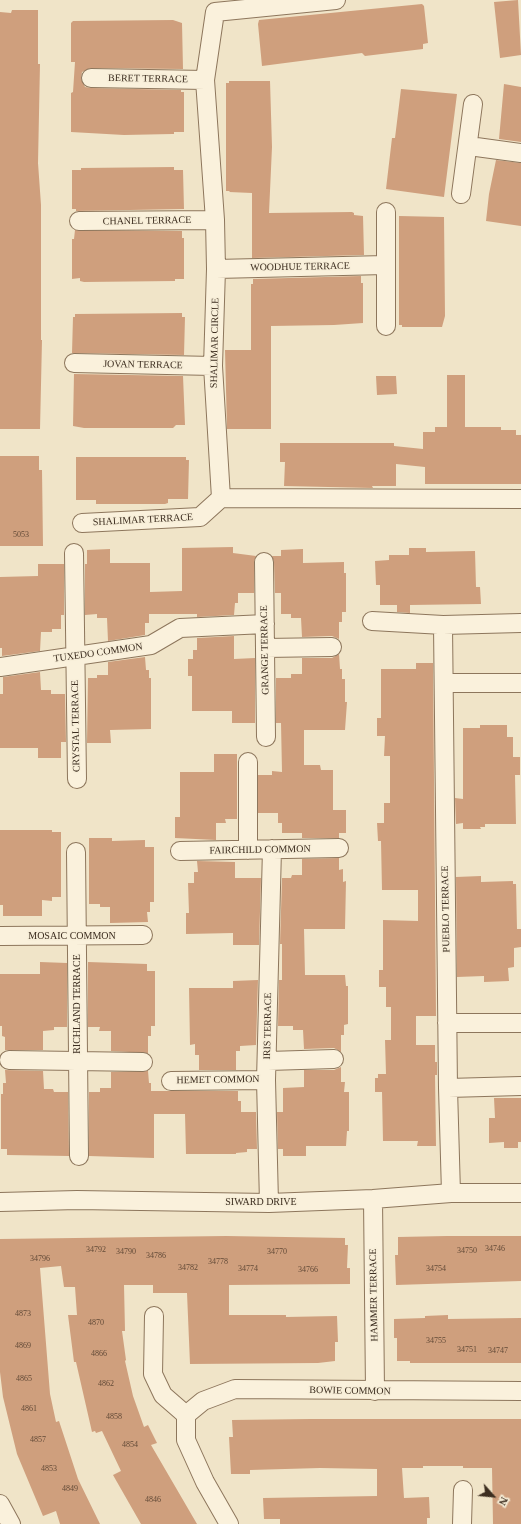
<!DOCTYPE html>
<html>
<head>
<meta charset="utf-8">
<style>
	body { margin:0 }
	#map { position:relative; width:521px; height:1524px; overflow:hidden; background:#f0e4c8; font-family:"Times New Roman",serif }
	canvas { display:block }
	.north { position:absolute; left:473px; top:1476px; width:40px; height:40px; -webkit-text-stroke:3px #f7eed8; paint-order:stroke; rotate:117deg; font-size:11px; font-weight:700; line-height:16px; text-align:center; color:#3d2e20 }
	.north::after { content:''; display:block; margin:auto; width:14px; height:18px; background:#3d2e20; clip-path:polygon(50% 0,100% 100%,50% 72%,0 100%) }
</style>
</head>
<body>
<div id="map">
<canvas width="521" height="1524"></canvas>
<div class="north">N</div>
</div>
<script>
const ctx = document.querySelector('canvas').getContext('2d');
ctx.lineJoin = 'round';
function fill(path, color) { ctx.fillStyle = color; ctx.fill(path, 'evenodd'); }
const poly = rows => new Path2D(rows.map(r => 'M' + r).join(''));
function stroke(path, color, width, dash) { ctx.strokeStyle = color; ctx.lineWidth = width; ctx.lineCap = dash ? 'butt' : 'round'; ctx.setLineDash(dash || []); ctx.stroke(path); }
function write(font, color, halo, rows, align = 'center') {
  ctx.font = font + ' "Times New Roman",serif'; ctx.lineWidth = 3; ctx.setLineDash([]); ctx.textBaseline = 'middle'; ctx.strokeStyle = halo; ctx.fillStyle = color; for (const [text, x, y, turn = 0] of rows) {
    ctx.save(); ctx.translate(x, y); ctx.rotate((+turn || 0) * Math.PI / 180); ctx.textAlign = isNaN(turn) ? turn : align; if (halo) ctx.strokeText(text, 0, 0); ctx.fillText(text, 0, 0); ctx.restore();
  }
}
const building = poly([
	[518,0,521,55,500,58,494,2],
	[422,4,424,6,428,43,423,44,423,49,365,56,362,53,262,66,258,24,259,20],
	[12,10,38,10,38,64,40,64,38,163,41,205,41,340,42,340,40,429,0,429,0,12,11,13],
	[173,20,182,23,183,69,91,68,82,72,81,78,85,87,91,88,181,90,181,92,184,92,184,132,174,132,174,134,172,134,124,135,71,132,71,93,73,92,75,62,71,62,71,23,73,21],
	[229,81,270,81,272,147,269,213,352,212,354,213,354,215,363,216,364,255,252,258,252,193,229,192,230,191,226,191,226,83,229,83],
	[504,84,521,87,521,142,499,139],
	[401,89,457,94,444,197,386,189,392,138,395,138],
	[496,160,521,163,521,226,486,221,489,194],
	[174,167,174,170,183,170,184,209,76,211,76,209,72,209,72,170,81,170,81,168],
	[399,216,444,217,445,316,442,327,402,327,402,325,399,325],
	[75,230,182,231,182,238,184,238,184,279,175,279,175,281,84,282,80,281,80,278,72,279,72,239,74,239],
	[361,276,361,283,363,283,363,323,334,325,271,326,271,429,227,429,225,350,251,350,251,284,253,284,253,279],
	[182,313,182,317,185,317,184,355,72,353,73,317,75,317,75,314],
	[74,374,183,376,185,425,176,425,173,428,84,428,73,426],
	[447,375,465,375,465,427,501,427,501,430,516,430,516,435,521,435,521,484,425,484,425,467,396,464,396,486,372,486,373,488,284,486,285,462,280,462,280,443,394,443,394,446,423,449,423,432,435,432,435,427,447,427],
	[376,376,396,376,397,394,377,395],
	[0,456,39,456,39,470,42,470,43,546,0,546],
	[76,457,186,457,186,460,189,460,188,499,168,499,168,503,165,504,96,504,96,500,76,500],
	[233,547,233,553,256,556,254,562,254,593,238,593,238,603,235,603,234,615,197,617,197,614,149,614,149,623,145,623,145,635,108,641,107,618,97,618,97,614,85,615,85,564,87,564,87,550,110,549,110,563,150,563,150,592,182,591,182,548],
	[409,548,426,548,426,552,475,551,476,587,480,587,481,604,410,605,410,613,397,612,397,605,380,605,380,585,376,585,375,561,389,560,389,555,409,555],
	[303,549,303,563,344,562,344,573,346,573,346,612,342,612,342,622,339,622,339,639,332,636,302,637,301,618,291,618,291,614,281,614,281,593,275,593,274,562,272,556,281,556,281,550],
	[38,564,64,564,64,615,61,615,61,629,52,629,52,632,41,632,40,651,2,656,2,648,0,648,0,577,38,576],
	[234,636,234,659,255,658,255,723,232,723,232,711,192,711,192,676,188,676,188,659,193,659,193,650,197,650,197,638],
	[339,654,340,669,342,669,342,679,345,679,345,702,347,702,345,730,304,730,304,765,320,765,321,770,333,770,333,810,346,810,346,833,339,833,339,838,302,838,302,833,282,833,282,823,278,823,278,813,258,813,258,775,272,775,272,771,282,772,281,723,276,723,276,678,291,678,291,674,302,674,302,658,332,658],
	[145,657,146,670,149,670,149,678,151,678,151,729,110,730,111,743,87,743,88,678,97,678,97,675,108,675,108,662],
	[416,663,433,663,436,1016,416,1016,416,1045,435,1045,435,1062,437,1062,437,1075,435,1075,436,1146,417,1146,418,1141,383,1141,382,1092,375,1092,375,1078,378,1078,378,1074,386,1074,385,1040,391,1040,391,1007,386,1007,386,987,379,987,379,970,383,970,383,920,418,921,418,890,382,890,381,841,378,841,377,823,384,823,384,803,390,803,390,756,384,756,385,736,377,736,377,718,381,718,381,669,416,669],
	[40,672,41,690,51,690,51,694,65,694,66,742,61,742,61,758,38,758,38,748,0,748,0,694,3,694,3,677],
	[480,725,507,725,507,737,513,737,513,757,520,757,520,775,515,775,516,824,485,824,485,827,480,827,481,829,463,829,463,823,456,824,455,798,463,799,463,728,480,728],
	[214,754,237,754,237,819,225,819,226,823,216,823,216,840,175,838,175,817,180,817,180,772,214,772],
	[0,830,52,830,52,832,61,832,61,897,52,897,52,901,42,900,42,916,3,916,3,905,0,905],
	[89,838,112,838,112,841,145,840,145,847,154,847,154,902,150,902,150,912,147,912,148,922,110,923,110,907,100,907,100,904,89,904],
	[339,858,339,870,343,869,343,882,346,881,345,929,304,929,305,975,345,975,346,986,348,986,348,1024,344,1025,344,1035,341,1035,341,1052,334,1048,304,1049,303,1030,293,1030,293,1026,278,1026,279,980,282,980,282,944,280,944,282,878,291,878,292,875,302,875,302,859],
	[197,861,235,862,235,878,261,878,259,945,233,945,233,933,186,934,186,913,189,913,188,883,194,883,194,872,198,872],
	[481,876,481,882,513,881,513,884,516,884,517,929,521,929,521,947,514,948,514,967,508,968,509,981,484,982,484,976,457,977,456,877],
	[40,962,67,963,67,1027,54,1027,54,1030,43,1031,43,1050,5,1050,5,1037,2,1036,2,1026,0,1026,0,974,40,974],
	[88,962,147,964,147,971,155,971,155,1026,151,1026,151,1036,148,1036,148,1053,111,1051,111,1031,99,1031,100,1027,88,1027],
	[258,980,256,1045,240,1046,240,1051,236,1051,236,1070,199,1070,199,1055,195,1055,195,1044,190,1045,189,988,233,988,233,981],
	[341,1067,341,1082,345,1082,344,1092,349,1092,349,1131,347,1131,346,1146,306,1146,306,1156,283,1156,283,1149,278,1149,277,1112,283,1112,283,1088,304,1087,304,1070,334,1070],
	[5,1070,43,1071,44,1089,53,1089,54,1092,68,1092,69,1156,7,1155,7,1149,1,1149,1,1094,3,1094,3,1083,6,1083],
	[148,1071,149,1083,151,1083,151,1091,238,1091,238,1101,241,1101,241,1112,256,1112,257,1149,247,1149,247,1152,236,1153,236,1154,186,1154,185,1114,154,1114,154,1158,89,1156,89,1092,100,1092,100,1088,111,1088,111,1072],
	[494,1098,521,1098,521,1142,518,1142,518,1148,504,1148,504,1142,489,1143,489,1118,495,1118],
	[226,1236,345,1238,345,1245,348,1245,347,1268,350,1268,350,1284,229,1285,229,1315,286,1315,286,1317,337,1316,338,1342,335,1342,335,1361,318,1363,190,1364,187,1293,153,1293,153,1285,124,1285,125,1331,122,1331,126,1360,125,1361,133,1396,144,1427,148,1425,157,1443,151,1445,197,1524,141,1524,113,1475,121,1471,102,1431,96,1433,95,1431,92,1432,76,1362,74,1362,68,1315,77,1315,75,1287,64,1287,61,1266,40,1268,50,1394,56,1422,59,1421,78,1479,100,1524,60,1524,56,1511,43,1516,17,1454,3,1397,0,1372,0,1239],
	[447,1236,521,1236,521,1281,396,1285,395,1255,398,1255,398,1237],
	[448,1315,448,1319,521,1318,521,1363,410,1363,410,1361,397,1361,397,1338,394,1338,394,1319,425,1318,425,1316],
	[310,1419,521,1419,521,1524,493,1524,492,1468,463,1468,463,1466,423,1466,423,1468,402,1468,404,1498,429,1497,430,1518,427,1518,427,1524,280,1524,280,1519,264,1519,263,1498,377,1496,377,1469,320,1468,250,1470,250,1474,231,1474,229,1437,233,1437,232,1420]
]);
const minor = poly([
	[91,78,205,80],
	[469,146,521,153],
	[461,194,473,104],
	[386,212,386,326],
	[79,221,215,220],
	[216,269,385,265],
	[74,363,213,366],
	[221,498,213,366,216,269,215,220,205,80,215,12,336,0],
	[221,498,521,499],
	[82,523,200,517,221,498],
	[74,553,77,779],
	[264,562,266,737],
	[372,621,443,625,521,623],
	[443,625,448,1088,451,1193],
	[265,648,332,647],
	[0,667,151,645,180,628,265,624],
	[444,683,521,683],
	[248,762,248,850],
	[180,851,339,848],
	[76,852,79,1156],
	[0,936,143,935],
	[447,1023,521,1023],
	[9,1060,143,1062],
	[268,1061,334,1059],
	[171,1081,266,1080],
	[448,1088,521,1086],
	[373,1199,375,1391],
	[0,1202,77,1200,269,1203,373,1199,451,1193,521,1193],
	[269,1203,266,1080,272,849],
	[154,1316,153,1374,163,1395,186,1415,186,1440,205,1482,229,1524],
	[186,1415,203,1401,235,1389,521,1391],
	[0,1504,11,1524],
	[462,1524,463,1490]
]);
const numberNames = [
	["5053",21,535],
	["34746",495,1249],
	["34792",96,1250],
	["34750",467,1251],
	["34790",126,1252],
	["34770",277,1252],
	["34786",156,1256],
	["34796",40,1259],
	["34778",218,1262],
	["34782",188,1268],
	["34774",248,1269],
	["34754",436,1269],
	["34766",308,1270],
	["4873",23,1314],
	["4870",96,1323],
	["34755",436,1341],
	["4869",23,1346],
	["34751",467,1350],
	["34747",498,1351],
	["4866",99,1354],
	["4865",24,1379],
	["4862",106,1384],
	["4861",29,1409],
	["4858",114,1417],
	["4857",38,1440],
	["4854",130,1445],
	["4853",49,1469],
	["4849",70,1489],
	["4846",153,1500]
];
const streetNames = [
	["BERET TERRACE",148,79,1],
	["CHANEL TERRACE",147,221,-1],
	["WOODHUE TERRACE",300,267,-1],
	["SHALIMAR CIRCLE",215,343,-89],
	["JOVAN TERRACE",143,365,1],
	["SHALIMAR TERRACE",143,520,-3],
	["GRANGE TERRACE",265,650,-91],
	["TUXEDO COMMON",98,653,-8],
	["CRYSTAL TERRACE",76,726,-91],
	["FAIRCHILD COMMON",260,850,-1],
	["PUEBLO TERRACE",446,909,-91],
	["MOSAIC COMMON",72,936],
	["RICHLAND TERRACE",77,1004,-90],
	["IRIS TERRACE",268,1026,-89],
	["HEMET COMMON",218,1080,-1],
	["SIWARD DRIVE",261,1202],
	["HAMMER TERRACE",374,1295,-91],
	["BOWIE COMMON",350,1391,1]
];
fill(building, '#cf9f7d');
stroke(minor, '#8d765c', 20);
stroke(minor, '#faf1dc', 18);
write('8px', '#624a37', null, numberNames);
write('10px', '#3d2e20', '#f7eed8', streetNames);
</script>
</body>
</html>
